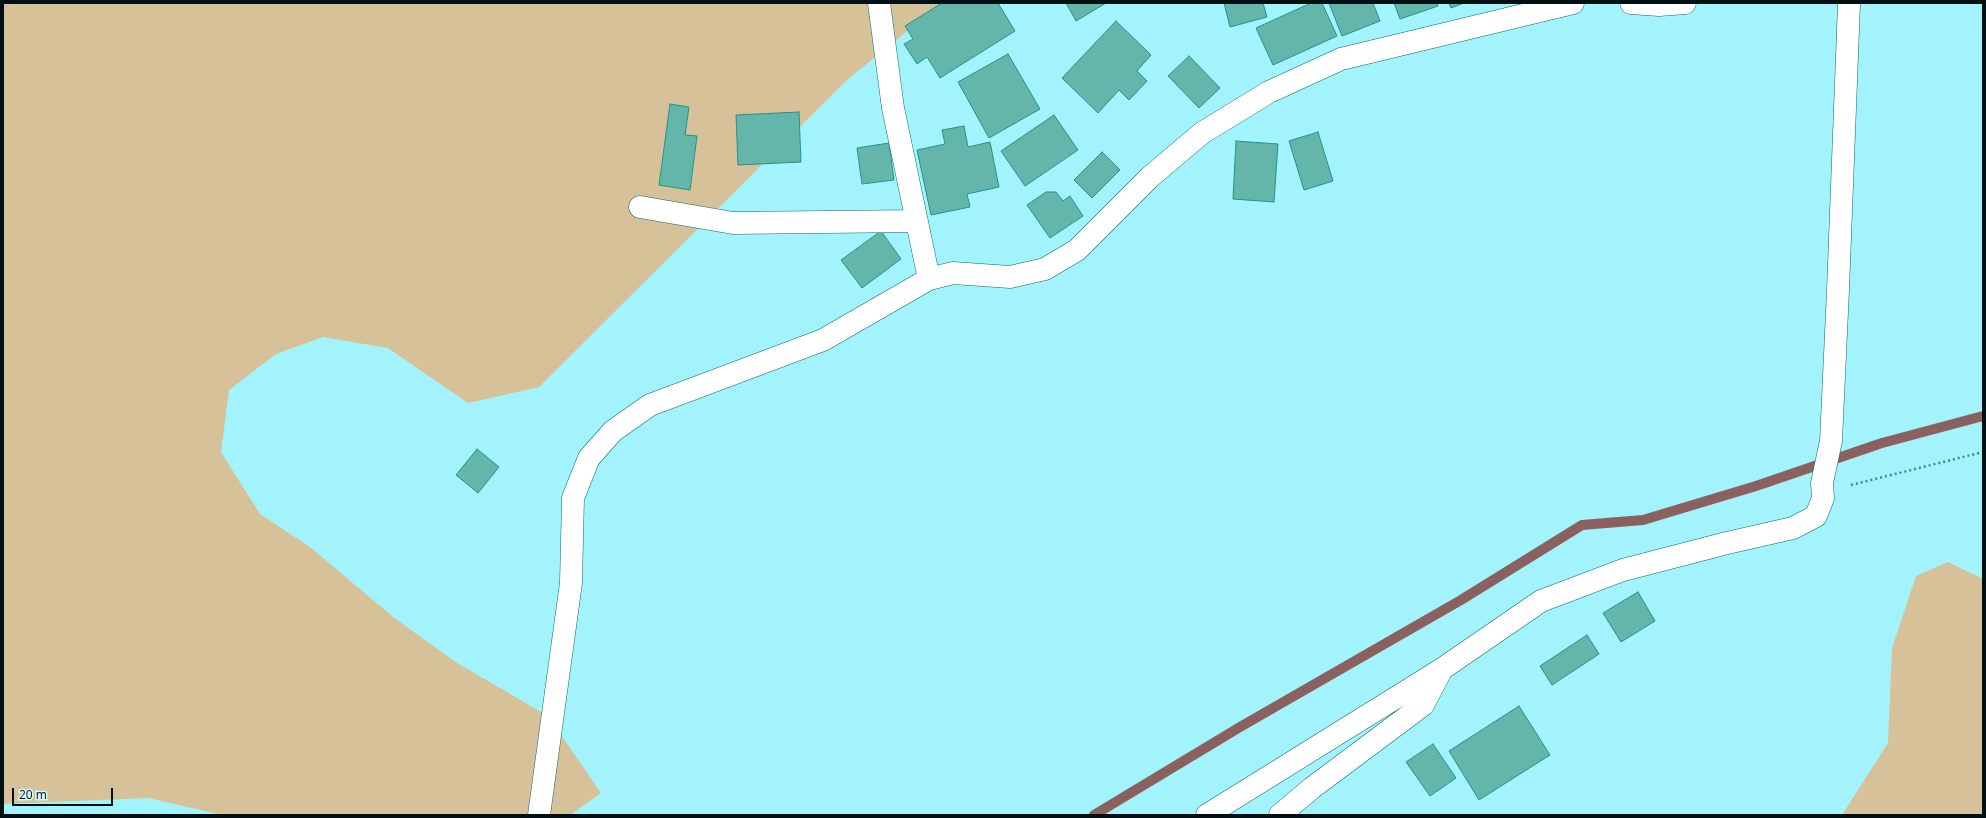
<!DOCTYPE html>
<html>
<head>
<meta charset="utf-8">
<style>
	body { margin:0 }
	#map { position:relative; width:1986px; height:818px; overflow:hidden; background:#a3f3fc; font-family:"Open Sans",sans-serif }
	canvas { display:block }
	.frame { position:absolute; inset:0; border:4px solid #001013; pointer-events:none }
	.scale { position:absolute; left:12px; top:788px; width:101px; height:18px; box-sizing:border-box; border:2px solid #001013; border-top:0; padding-left:5px; font-size:12px; line-height:14px; white-space:nowrap; color:#001013; -webkit-text-stroke:3px #d3f9fd; paint-order:stroke }
</style>
</head>
<body>
<div id="map">
<canvas width="1986" height="818"></canvas>
<div class="frame"></div>
<div class="scale">20 m</div>
</div>
<script>
const ctx = document.querySelector('canvas').getContext('2d');
ctx.lineJoin = 'round';
function fill(path, color) { ctx.fillStyle = color; ctx.fill(path, 'evenodd'); }
const poly = rows => new Path2D(rows.map(r => 'M' + r).join(''));
function stroke(path, color, width, dash) { ctx.strokeStyle = color; ctx.lineWidth = width; ctx.lineCap = dash ? 'butt' : 'round'; ctx.setLineDash(dash || []); ctx.stroke(path); }
const green = poly([
	[3,3,942,3,848,79,539,387,468,403,388,348,323,337,276,354,229,390,221,452,260,514,310,547,393,617,457,663,548,716,601,793,570,815,223,815,148,798,3,804],
	[1948,562,1983,579,1983,815,1842,815,1888,743,1892,648,1916,576]
]);
const stream = poly([
	[1094,815,1240,727,1461,600,1582,525,1643,520,1756,486,1882,443,1983,416]
]);
const building = poly([
	[942,3,998,3,1015,31,940,78,927,57,917,64,904,44,913,39,905,26,942,3],
	[1066,3,1106,3,1076,21,1066,3],
	[1224,3,1263,3,1267,17,1230,27,1224,3],
	[1311,3,1322,3,1337,36,1273,65,1256,28,1311,3],
	[1329,3,1373,3,1380,21,1342,36,1329,3],
	[1394,3,1437,3,1438,6,1400,19,1394,3],
	[1449,3,1464,3,1451,8,1449,3],
	[1116,21,1151,55,1137,71,1147,81,1129,100,1119,90,1098,113,1062,78,1116,21],
	[1008,54,1040,109,989,138,958,82,1008,54],
	[1189,56,1220,88,1199,108,1168,76,1189,56],
	[670,104,689,107,685,135,697,136,690,190,659,185,670,104],
	[799,112,801,162,738,165,736,115,799,112],
	[1054,115,1078,150,1025,186,1001,151,1054,115],
	[964,126,968,147,990,142,999,187,967,194,970,207,931,215,917,150,945,144,942,130,964,126],
	[1318,132,1333,181,1304,190,1289,141,1318,132],
	[1236,141,1278,144,1274,202,1233,199,1236,141],
	[889,143,894,180,862,184,857,148,889,143],
	[1102,152,1120,170,1092,198,1074,180,1102,152],
	[1046,192,1056,192,1063,201,1070,196,1083,216,1050,238,1027,205,1046,192],
	[881,231,901,259,862,288,841,260,881,231],
	[477,449,499,467,478,493,456,475,477,449],
	[1638,592,1655,621,1621,642,1603,613,1638,592],
	[1587,635,1599,654,1552,685,1540,666,1587,635],
	[1519,706,1550,755,1479,800,1449,751,1519,706],
	[1433,744,1456,778,1430,796,1406,762,1433,744]
]);
const path = poly([
	[1851,485,1983,452]
]);
const street = poly([
	[879,3,893,108,929,279],
	[1631,3,1659,5,1685,3],
	[640,207,733,223,916,221],
	[539,815,571,583,573,498,589,458,613,431,650,405,823,340,929,279,953,273,1010,277,1045,269,1077,250,1150,177,1202,133,1269,92,1341,59,1573,3],
	[1207,815,1442,669],
	[1280,815,1312,788,1423,705,1442,669,1541,601,1623,570,1727,543,1793,528,1816,516,1823,498,1822,483,1831,441,1838,290,1849,4]
]);
fill(green, '#d6c199');
stroke(stream, '#8b615f', 10);
fill(building, '#64b6ab');
stroke(building, '#209487', 1);
stroke(street, '#076971', 23);
stroke(path, '#518086', 2.5, [2, 3]);
stroke(street, '#fff', 22);
</script>
</body>
</html>
